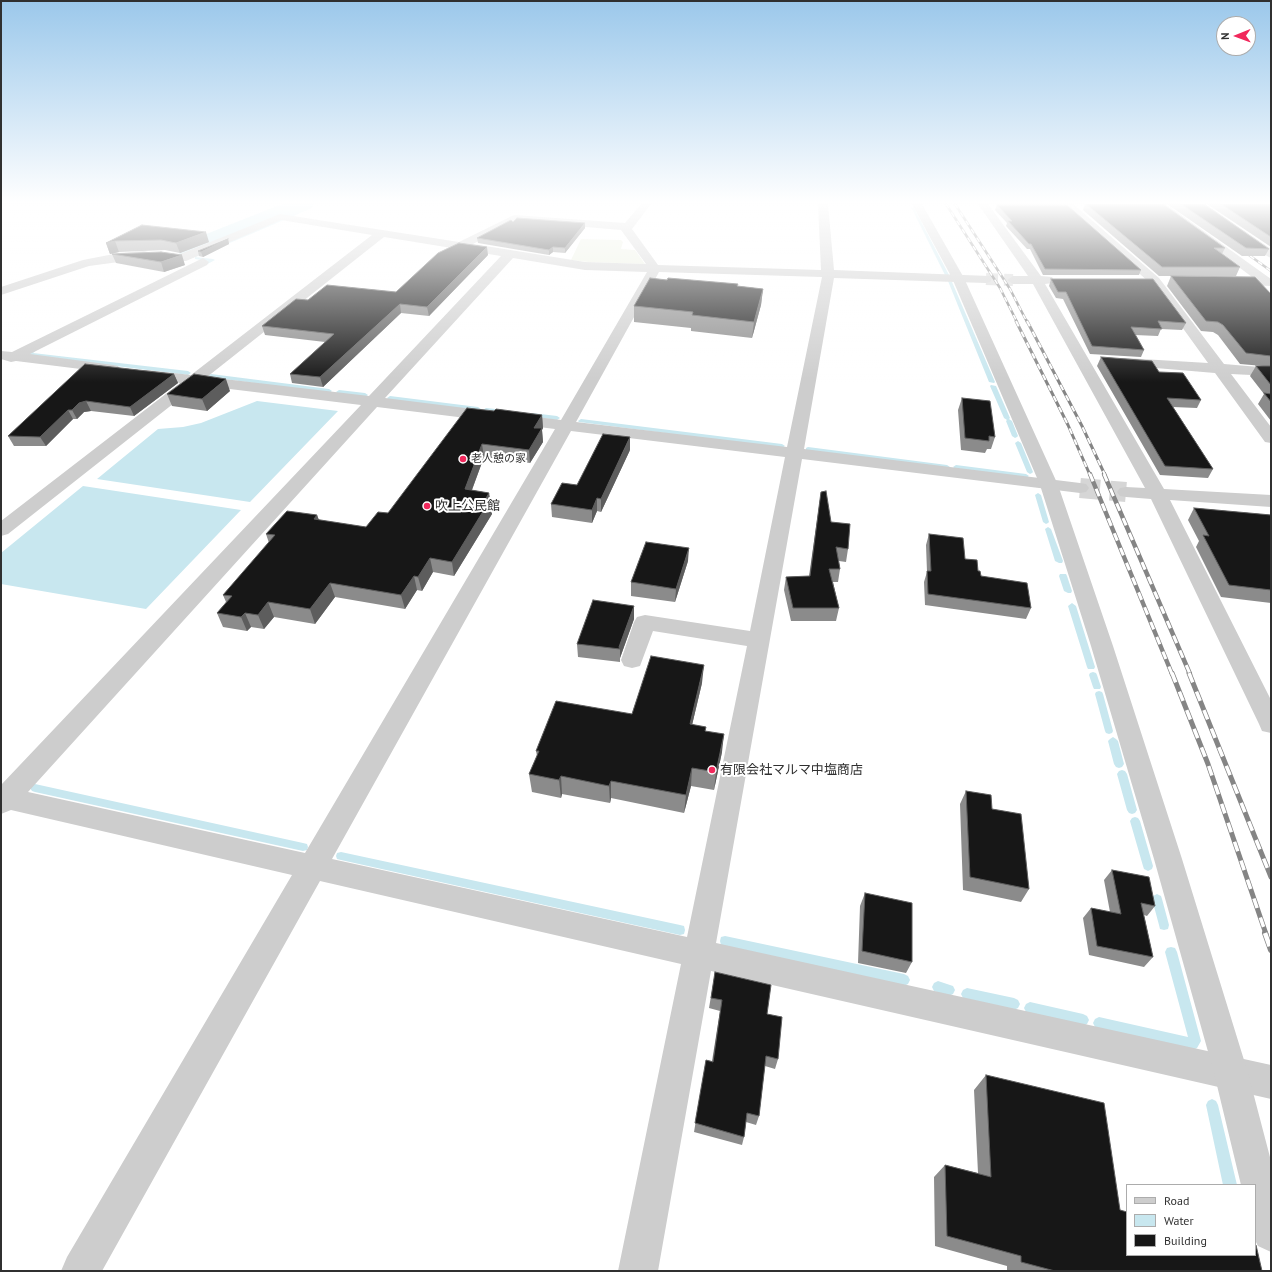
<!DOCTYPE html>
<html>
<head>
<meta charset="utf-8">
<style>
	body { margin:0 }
	#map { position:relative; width:1272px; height:1272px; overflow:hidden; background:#fff; font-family:"PT Sans",sans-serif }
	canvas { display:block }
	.frame { position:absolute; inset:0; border:2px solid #303030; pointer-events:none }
	.legend { position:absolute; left:1126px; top:1184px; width:130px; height:72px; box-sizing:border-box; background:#fff; border:1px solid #acacac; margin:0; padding:5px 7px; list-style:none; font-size:12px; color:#303030 }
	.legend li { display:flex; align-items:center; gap:8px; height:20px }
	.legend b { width:20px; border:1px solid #acacac }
	.north { position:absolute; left:1216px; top:16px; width:40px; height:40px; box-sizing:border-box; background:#fff; border:1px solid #acacac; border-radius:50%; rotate:269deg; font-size:11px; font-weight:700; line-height:16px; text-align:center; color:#303030 }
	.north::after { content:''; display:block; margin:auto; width:14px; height:18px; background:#f1285c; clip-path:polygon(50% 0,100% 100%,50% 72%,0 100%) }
</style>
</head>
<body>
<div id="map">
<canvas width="1272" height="1272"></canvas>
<div class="frame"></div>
<ul class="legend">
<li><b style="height:5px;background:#cdcdcd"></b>Road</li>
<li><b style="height:11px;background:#c8e7ef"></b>Water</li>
<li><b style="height:11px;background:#171717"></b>Building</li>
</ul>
<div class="north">N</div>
</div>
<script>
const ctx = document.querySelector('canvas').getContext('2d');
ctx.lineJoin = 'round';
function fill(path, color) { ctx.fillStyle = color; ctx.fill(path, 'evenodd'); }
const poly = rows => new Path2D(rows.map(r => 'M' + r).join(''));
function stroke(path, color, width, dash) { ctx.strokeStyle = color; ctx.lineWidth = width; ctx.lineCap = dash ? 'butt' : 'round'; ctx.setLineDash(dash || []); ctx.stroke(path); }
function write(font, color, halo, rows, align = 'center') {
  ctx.font = font + ' "PT Sans","Noto Sans JP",sans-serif'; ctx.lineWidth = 4; ctx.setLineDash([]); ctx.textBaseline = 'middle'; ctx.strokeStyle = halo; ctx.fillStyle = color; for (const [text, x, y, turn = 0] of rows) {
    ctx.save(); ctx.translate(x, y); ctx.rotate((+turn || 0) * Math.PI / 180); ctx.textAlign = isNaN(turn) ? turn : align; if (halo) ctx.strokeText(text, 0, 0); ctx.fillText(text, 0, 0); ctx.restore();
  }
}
const green = poly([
	[289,204,298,204,211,239,205,238],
	[581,239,621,240,623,242,621,249,635,250,645,264,588,262,571,260]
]);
const water = poly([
	[257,401,338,411,250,502,97,479,158,429,183,427,201,423],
	[83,486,241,510,146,609,1,584,1,553]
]);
const stream = poly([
	[911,207,914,208,949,275,949,276,945,275,911,207],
	[195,257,213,259,215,260,200,268,198,268,198,266,208,261,195,259,195,257],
	[948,281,952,282,995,382,994,383,989,382,948,281],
	[35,347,38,349,33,353,188,371,191,373,188,375,27,355,27,353,35,347],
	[211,374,329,389,332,391,329,393,209,377,208,376,211,374],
	[991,385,996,386,1010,418,1009,419,1012,421,1018,436,1017,437,1015,438,1012,436,1006,421,1007,420,1004,418,990,386,991,385],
	[339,390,365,393,368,395,365,397,337,393,336,392,339,390],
	[390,396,478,407,481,409,478,411,388,399,387,398,390,396],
	[486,408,505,410,508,412,505,414,484,411,483,410,486,408],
	[532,413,557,416,560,418,557,420,530,416,529,415,532,413],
	[581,419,782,444,785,446,782,448,579,422,578,421,581,419],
	[1018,441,1021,443,1033,472,1032,473,1030,474,1027,472,1015,443,1018,441],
	[808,447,947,465,950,467,947,469,806,450,806,448,808,447],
	[956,465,1026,474,1029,476,1026,478,954,468,953,467,956,465],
	[1038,493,1041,495,1049,522,1048,523,1046,524,1043,522,1035,495,1038,493],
	[1048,527,1051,529,1063,561,1062,563,1059,563,1055,561,1045,529,1048,527],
	[1060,574,1066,574,1067,576,1072,591,1071,593,1068,593,1064,591,1059,576,1060,574],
	[1072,603,1076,606,1095,667,1094,669,1088,669,1087,667,1068,606,1072,603],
	[1093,672,1096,673,1097,675,1101,687,1100,689,1094,689,1093,687,1089,675,1090,673,1093,672],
	[1099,691,1102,692,1103,694,1113,731,1112,733,1109,734,1106,733,1105,731,1095,694,1096,692,1099,691],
	[1113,737,1116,739,1118,741,1124,764,1122,767,1119,768,1116,767,1114,764,1108,741,1110,739,1113,737],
	[1122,770,1125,771,1127,774,1137,810,1135,813,1132,814,1129,813,1127,810,1117,774,1119,771,1122,770],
	[35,784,303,843,307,844,308,847,307,850,303,851,35,792,32,791,30,788,32,785,35,784],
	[1135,817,1138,818,1140,821,1153,866,1152,869,1148,871,1144,869,1143,866,1130,821,1132,818,1135,817],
	[341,852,680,925,684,926,685,930,684,934,680,935,341,860,337,859,336,856,337,853,341,852],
	[1157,894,1161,896,1162,899,1169,925,1168,929,1164,930,1160,929,1159,925,1152,899,1153,896,1157,894],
	[725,936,904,974,908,976,910,980,908,984,904,986,725,946,721,945,720,941,721,937,725,936],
	[1171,947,1175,948,1177,952,1201,1041,1197,1048,1193,1050,1095,1027,1093,1023,1095,1019,1099,1017,1188,1037,1165,952,1167,948,1171,947],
	[938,981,953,986,955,990,953,994,949,996,934,991,932,987,934,983,938,981],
	[967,988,1014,998,1018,1000,1020,1004,1018,1008,1014,1010,967,1000,963,998,961,994,963,990,967,988],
	[1030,1002,1083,1014,1087,1016,1089,1020,1087,1024,1083,1026,1030,1014,1026,1012,1024,1008,1026,1004,1030,1002],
	[1212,1099,1216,1101,1218,1105,1237,1185,1223,1185,1206,1105,1208,1101,1212,1099]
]);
const river = poly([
	[282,204,314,204,310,209,199,256,190,258,181,256,177,250,181,244,282,204]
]);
const minorTunnelFar1 = poly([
	[986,279,1013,280]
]);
const minorTunnel = poly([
	[1080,488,1126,492]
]);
const minor = poly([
	[641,204,651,204,632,229,658,265,821,270,818,204,828,204,834,270,990,276,992,279,990,282,986,283,834,278,804,449,1080,483,1086,484,1089,488,1086,492,1080,493,802,459,716,943,1271,1065,1271,1099,711,971,658,1271,618,1271,681,964,320,881,102,1271,61,1271,67,1257,292,875,11,810,1,814,1,785,361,405,197,385,8,534,1,536,1,521,180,383,142,377,140,374,142,371,147,370,191,375,372,235,281,220,186,261,178,261,176,258,178,255,280,214,459,242,514,215,625,223,641,204],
	[516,221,621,230,646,264,585,262,473,244,516,221],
	[384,237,501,256,369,396,207,377,384,237],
	[513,258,585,270,647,272,561,420,385,398,513,258],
	[659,272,822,277,787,447,576,422,659,272],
	[377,407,555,429,305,853,28,792,377,407],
	[571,431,785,457,750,631,645,615,637,617,634,622,621,660,624,666,632,668,640,666,653,631,747,646,687,937,332,859,571,431],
	[978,204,988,204,1041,276,1052,277,1054,280,1052,283,1045,284,1164,489,1271,495,1271,507,1170,500,1271,700,1271,733,1262,731,1259,724,1151,499,1126,497,1120,496,1117,492,1120,488,1126,487,1145,488,1033,284,1013,284,1007,280,1013,276,1028,276,978,204],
	[1062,204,1073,204,1159,278,1224,364,1271,368,1271,376,1231,374,1271,427,1271,443,1265,442,1215,373,1120,365,1118,362,1120,359,1125,358,1208,363,1151,284,1062,204],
	[1155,204,1166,204,1271,279,1271,286,1224,284,1222,281,1228,277,1252,277,1155,204],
	[1194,204,1205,204,1271,249,1271,258,1267,256,1194,204],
	[144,251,148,252,150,255,148,258,89,266,1,295,1,287,83,260,119,253,144,251],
	[203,258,209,262,207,265,30,354,113,365,118,366,120,369,118,372,113,373,16,361,11,362,1,359,1,351,12,352,203,258]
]);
const tertiary = poly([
	[912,204,922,204,964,278,1058,485,1113,646,1182,859,1248,1073,1271,1161,1271,1252,1258,1246,1255,1240,1255,1185,1241,1185,1214,1073,1154,859,1091,646,1040,485,952,278,912,204]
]);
const railFar4 = poly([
	[946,204,1000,288,1017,322],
	[955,204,1010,289,1027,322],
	[1242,250,1271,271]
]);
const railFar3 = poly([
	[1016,321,1068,425,1090,475],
	[1027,321,1082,426,1105,475]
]);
const railFar2 = poly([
	[1090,474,1172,674],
	[1104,474,1190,674]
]);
const railFar1 = poly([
	[1172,673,1208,764,1266,934],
	[1189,673,1271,877]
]);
const rail = poly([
	[1265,933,1271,950]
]);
const wall = poly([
	[1085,204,1163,204,1225,248,1222,254,1240,267,1236,276,1159,276,1083,210],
	[1167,204,1204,204,1269,249,1265,256,1242,256],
	[1207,204,1271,204,1271,247],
	[997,205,1141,270,1139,275,1043,275,1030,249,1027,249,1006,226,1007,223,995,210],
	[513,222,585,228,565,253,553,252,549,255,478,243,477,238],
	[142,225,209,242,180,253,165,250,119,252,110,254,106,243],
	[228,239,229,244,203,257,199,256,198,251],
	[112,254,185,265,164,272,116,263],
	[488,255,429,316,401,313,323,387,292,383,290,374,325,342,265,335,262,326,308,300,396,292],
	[1171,276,1271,294,1271,421,1258,404,1264,394,1250,376,1256,366,1263,366,1240,364,1218,335,1213,332,1201,331,1167,286],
	[1051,279,1186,323,1182,330,1161,329,1158,336,1135,335,1144,350,1141,357,1090,354,1063,299,1056,298,1049,286],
	[738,286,763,289,761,305,752,338,691,331,691,328,634,322,634,306],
	[1101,357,1159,372,1201,400,1197,408,1173,407,1213,469,1208,478,1160,475,1097,366],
	[85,364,174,374,178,383,134,416,91,411,84,412,77,419,73,419,46,446,14,446,8,436],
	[230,391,207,411,172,406,167,394],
	[962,398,995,437,991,449,987,449,985,453,961,450,958,410],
	[494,411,542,415,543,428,542,430,543,442,530,463,484,457,472,490,489,493,492,514,454,576,433,572,422,591,417,590,405,609,335,597,315,624,274,617,264,629,251,627,247,631,223,627,217,613,226,602,223,595,269,543,266,534,317,515,319,520,366,527,388,513],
	[630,450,601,512,597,511,592,523,552,517,551,504,577,485],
	[821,492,831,522,848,549,846,562,839,561,840,569,838,582,833,582,839,608,836,621,791,621,784,590,786,577,809,576],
	[1194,508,1271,515,1271,603,1221,597,1196,547,1199,541,1188,520],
	[929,534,965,559,978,571,981,576,1031,608,1026,619,925,605,924,582,927,572,926,545],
	[688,561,675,602,631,596,631,582],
	[634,606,634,619,620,658,620,662,578,657,577,644],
	[702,683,692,725,706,727,705,731,722,752,714,790,691,786,684,813,611,798,610,803,562,794,561,798,532,792,529,774,537,756,536,751,632,714],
	[966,791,992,809,1029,889,1021,902,963,890,960,804],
	[1112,870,1155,906,1147,916,1144,915,1153,957,1144,967,1089,955,1083,918,1091,908,1110,912,1104,880],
	[865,893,912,962,906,973,858,963,860,906],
	[715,972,767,1014,778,1059,775,1069,765,1066,759,1116,756,1125,746,1122,744,1137,742,1145,694,1132,706,1060,712,1061,720,1011,709,1008],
	[986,1075,1120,1210,1262,1271,1007,1271,1007,1266,935,1246,934,1177,945,1165,978,1173,974,1090]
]);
const shadedWall = poly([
	[585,223,585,228,565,253,565,248],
	[206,232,209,242,180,253,176,243],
	[228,239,229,244,203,257,201,252],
	[115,241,119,252,110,254,106,243],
	[487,247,488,255,429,316,427,307],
	[553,247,553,252,549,255,549,250],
	[182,255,185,265,164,272,161,262],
	[763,289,761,305,752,338,754,322],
	[400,304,401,313,323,387,320,377],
	[174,374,178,383,134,416,130,407],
	[226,379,230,391,207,411,202,399],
	[86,401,91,411,84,412,77,419,72,410,79,403],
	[68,410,73,419,46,446,40,437],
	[542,415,543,428,542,430,543,442,530,463,529,450,534,428],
	[630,437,630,450,601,512,601,499],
	[482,444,484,457,467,503,465,489],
	[489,493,492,514,454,576,452,562],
	[597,498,597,511,592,523,592,510],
	[317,515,322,529,314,519],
	[689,548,688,561,675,602,676,589],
	[430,558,433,572,422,591,418,577],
	[414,576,417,590,405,609,401,595],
	[330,583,335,597,315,624,310,609],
	[268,602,274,617,264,629,258,615],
	[634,606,634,619,620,658,620,649,619,647],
	[245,613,251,627,247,631,241,617],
	[704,665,702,683,688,742,690,724],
	[724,734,722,752,714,790,716,772],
	[692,768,691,786,684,813,686,795],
	[561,776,562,794,561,798,559,780],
	[611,781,611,798,610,803,609,786]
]);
const building = poly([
	[1086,204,1163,204,1225,248,1214,248,1240,267,1162,267,1086,204],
	[1181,204,1204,204,1269,249,1246,248,1181,204],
	[1221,204,1271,204,1271,237,1221,204],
	[997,205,1067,205,1141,270,1045,269,1031,244,1029,244,1008,221,1012,221,997,205],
	[517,218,585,223,565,248,553,247,549,250,477,238,511,220,513,222,517,218],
	[142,225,206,232,176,243,161,240,115,241,106,243,142,225],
	[228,239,201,252,198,251,228,239],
	[459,243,487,247,427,307,400,304,320,377,290,374,334,334,262,326,296,299,308,300,327,285,396,292,438,253,459,243],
	[161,252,182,255,161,262,112,254,161,252],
	[1171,276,1255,277,1271,294,1271,356,1246,353,1223,325,1218,322,1206,321,1171,276],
	[650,278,667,280,668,278,738,284,737,286,763,289,754,322,692,315,693,312,634,306,650,278],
	[1051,279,1153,279,1186,323,1158,321,1162,329,1131,327,1144,350,1092,346,1066,292,1058,292,1051,279],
	[1101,357,1152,361,1159,372,1183,373,1201,400,1167,398,1213,469,1165,466,1101,357],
	[85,364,174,374,130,407,86,401,79,403,72,410,68,410,40,437,8,436,85,364],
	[1256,366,1271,366,1271,385,1256,366],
	[194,374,226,379,202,399,167,394,194,374],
	[1264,393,1271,394,1271,402,1264,393],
	[962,398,990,401,995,437,989,436,989,441,965,438,962,398],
	[467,408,494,411,496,409,542,415,534,428,542,428,529,450,482,444,465,489,489,493,485,500,490,500,452,562,430,558,418,577,414,576,401,595,330,583,310,609,268,602,258,615,245,613,241,617,217,613,232,596,223,595,275,535,266,534,287,511,317,515,314,519,366,527,378,512,388,513,467,408],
	[603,434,630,437,601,499,597,498,592,510,551,504,562,483,577,485,603,434],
	[826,491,831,522,850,524,848,549,836,547,840,569,829,569,839,608,793,608,786,577,810,576,821,492,826,491],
	[1194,508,1271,515,1271,590,1229,585,1203,535,1209,536,1194,508],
	[929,534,963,538,965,559,977,560,978,571,980,571,981,576,1027,583,1031,608,928,594,927,571,931,571,929,534],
	[646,542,689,548,676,589,631,582,646,542],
	[593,600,634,606,619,647,620,649,577,644,593,600],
	[651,656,704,665,690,724,706,727,705,731,724,734,716,772,692,768,686,795,611,781,609,786,561,776,559,780,529,774,539,751,536,751,556,701,632,714,651,656],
	[966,791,991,795,992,809,1021,814,1029,889,970,877,966,791],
	[1112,870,1149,877,1155,906,1141,903,1153,957,1097,946,1091,908,1121,914,1112,870],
	[865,893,912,903,912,962,862,951,865,893],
	[715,972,771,985,767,1014,782,1017,778,1059,766,1056,759,1116,747,1113,744,1137,695,1123,706,1060,713,1062,722,1000,711,998,715,972],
	[986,1075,1104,1103,1120,1210,1127,1212,1127,1255,1255,1255,1255,1244,1256,1245,1262,1271,1055,1271,1021,1262,1021,1256,947,1236,945,1165,991,1177,986,1075]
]);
const markers = [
	[463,459,4,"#f1285c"],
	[427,506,4,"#f1285c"],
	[712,770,4,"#f1285c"]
];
const farPoinames = [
	["老人憩の家",471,459]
];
const poiNames = [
	["吹上公民館",435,506],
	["有限会社マルマ中塩商店",720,770]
];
fill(green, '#e9eedd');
fill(water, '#c8e7ef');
fill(stream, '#c8e7ef');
fill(river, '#c8e7ef');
stroke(minorTunnelFar1, '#d6d6d6', 12, [12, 6]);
stroke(minorTunnel, '#d6d6d6', 20, [20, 10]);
fill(minor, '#cdcdcd');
fill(tertiary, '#cdcdcd');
stroke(railFar4, '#858585', 2.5);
stroke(railFar3, '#858585', 3);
stroke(railFar2, '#858585', 4.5);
stroke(railFar1, '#858585', 5);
stroke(rail, '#858585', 6);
stroke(railFar4, '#fff', 1.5, [5]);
stroke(railFar3, '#fff', 2, [6]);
stroke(railFar2, '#fff', 3, [8]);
stroke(railFar1, '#fff', 3.5, [10]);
stroke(rail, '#fff', 4.5, [14]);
fill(wall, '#8b8b8b');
fill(shadedWall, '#5d5d5d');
fill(building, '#171717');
stroke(building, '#5d5d5d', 1);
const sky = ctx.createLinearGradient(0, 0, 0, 382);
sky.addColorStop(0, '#9bc8eb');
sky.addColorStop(0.53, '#fff');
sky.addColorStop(1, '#ffffff00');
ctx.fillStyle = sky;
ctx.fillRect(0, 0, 1272, 382);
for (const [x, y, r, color] of markers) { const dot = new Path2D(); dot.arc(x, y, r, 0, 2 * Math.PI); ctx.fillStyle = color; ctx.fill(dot); stroke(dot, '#fff', 1.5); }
write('11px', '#303030', '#fff', farPoinames, 'left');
write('13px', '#303030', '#fff', poiNames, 'left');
</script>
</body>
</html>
